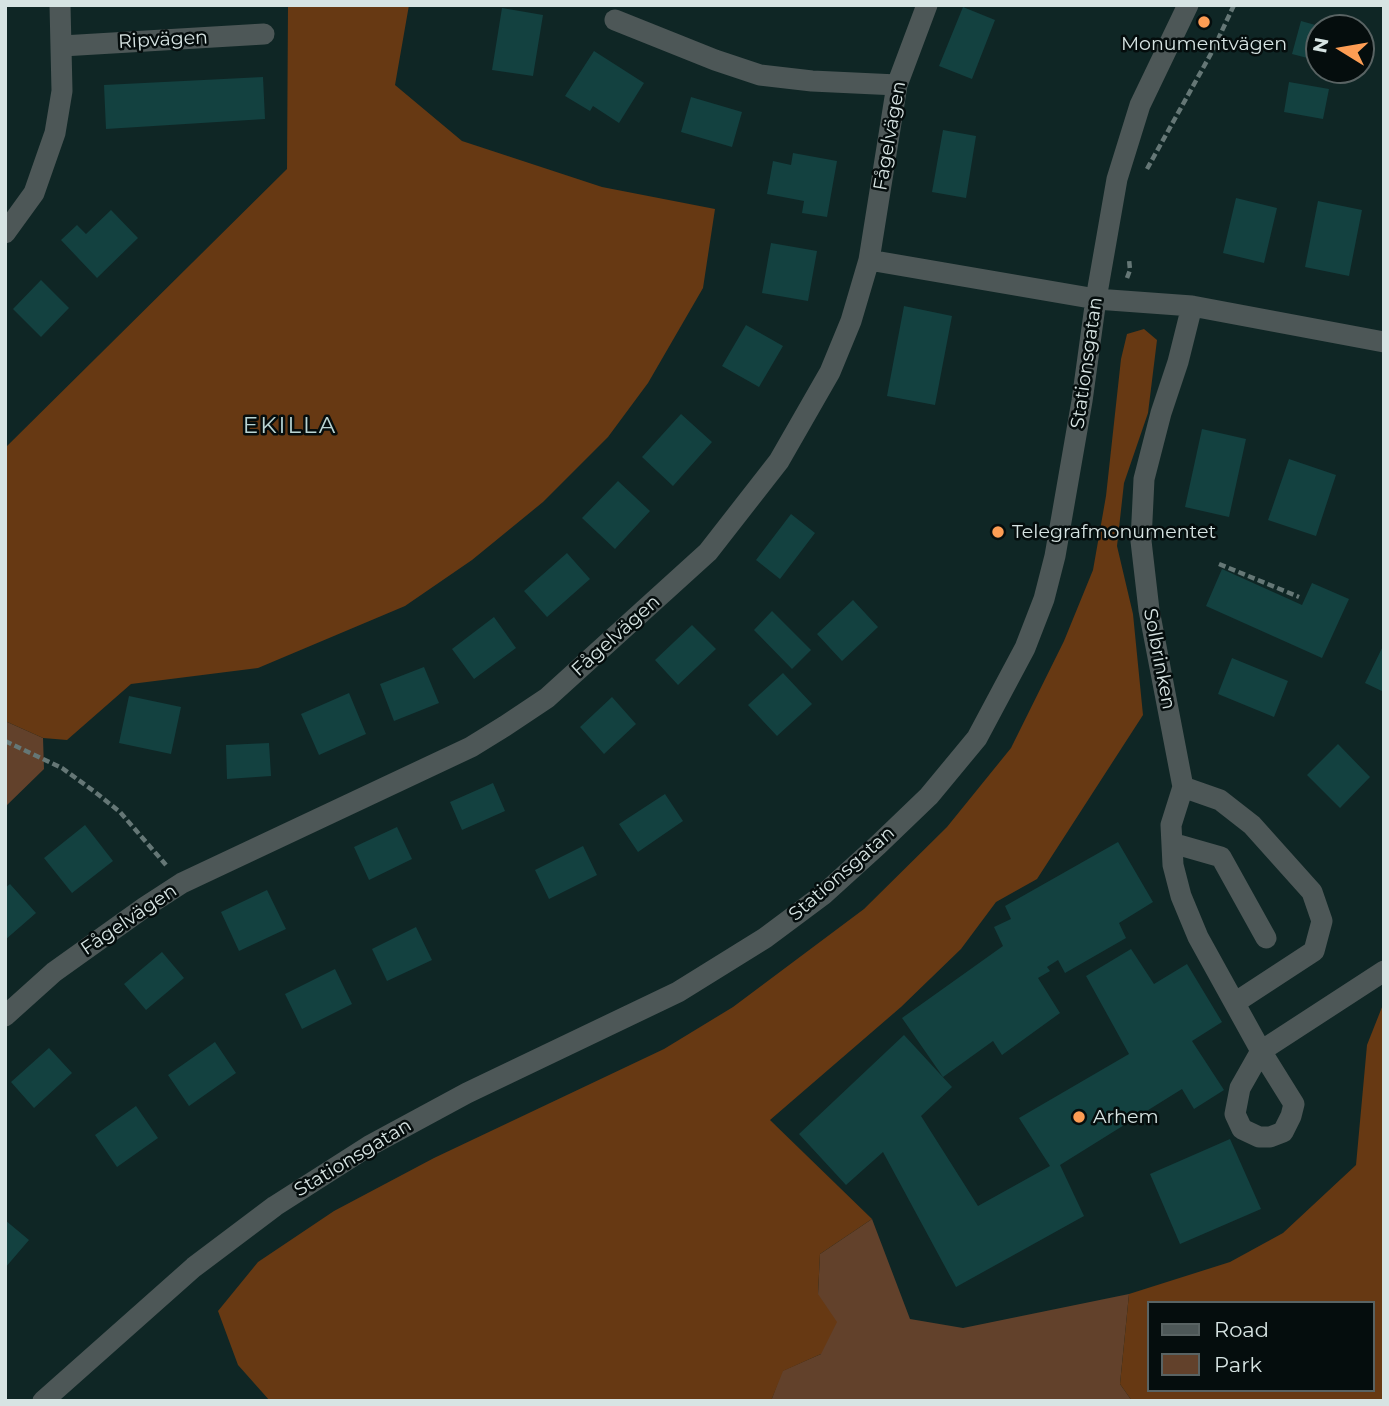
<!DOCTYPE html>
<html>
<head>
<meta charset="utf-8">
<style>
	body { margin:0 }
	#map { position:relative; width:1389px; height:1406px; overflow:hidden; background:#0f2625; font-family:Montserrat,sans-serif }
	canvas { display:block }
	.frame { position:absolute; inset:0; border:7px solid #d7e4e3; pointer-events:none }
	.legend { position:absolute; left:1147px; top:1301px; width:228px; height:91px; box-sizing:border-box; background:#050d0d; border:2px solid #596363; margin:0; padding:9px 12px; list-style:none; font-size:21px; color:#d7e4e3 }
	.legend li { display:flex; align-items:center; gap:14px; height:35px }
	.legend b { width:35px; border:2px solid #596363 }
	.north { position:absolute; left:1305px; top:14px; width:70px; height:70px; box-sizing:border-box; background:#050d0d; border:2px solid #596363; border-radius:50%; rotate:281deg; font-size:19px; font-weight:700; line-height:28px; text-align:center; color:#d7e4e3 }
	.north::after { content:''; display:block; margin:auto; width:24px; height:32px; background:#fd9d54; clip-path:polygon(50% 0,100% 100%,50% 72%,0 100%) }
</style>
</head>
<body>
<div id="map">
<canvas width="1389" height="1406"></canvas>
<div class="frame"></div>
<ul class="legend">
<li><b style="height:9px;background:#4d5757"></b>Road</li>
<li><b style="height:19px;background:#62412b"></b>Park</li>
</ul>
<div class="north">N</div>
</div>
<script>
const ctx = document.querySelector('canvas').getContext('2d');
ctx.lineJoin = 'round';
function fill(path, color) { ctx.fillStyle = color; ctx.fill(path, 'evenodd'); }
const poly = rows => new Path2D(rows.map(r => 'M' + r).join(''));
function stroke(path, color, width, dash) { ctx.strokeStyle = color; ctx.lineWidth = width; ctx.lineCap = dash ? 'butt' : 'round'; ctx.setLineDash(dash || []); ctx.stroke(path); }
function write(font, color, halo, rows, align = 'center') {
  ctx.font = font + ' Montserrat,sans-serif'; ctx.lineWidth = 5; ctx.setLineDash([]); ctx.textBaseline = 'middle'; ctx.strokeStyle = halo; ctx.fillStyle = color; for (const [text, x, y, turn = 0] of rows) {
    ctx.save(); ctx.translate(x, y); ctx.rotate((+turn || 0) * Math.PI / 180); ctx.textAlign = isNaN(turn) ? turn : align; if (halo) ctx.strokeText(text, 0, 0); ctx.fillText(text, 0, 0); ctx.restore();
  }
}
const green = poly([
	[5,721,43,738,44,769,5,807],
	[872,1219,910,1319,963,1328,1129,1294,1120,1384,1132,1401,771,1401,782,1371,821,1354,818,1294,820,1254]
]);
const forest = poly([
	[288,5,409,5,395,85,462,141,602,187,715,209,703,288,648,383,608,437,543,502,472,560,405,606,258,668,131,684,67,740,43,738,5,721,5,448,287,169],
	[1144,329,1157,340,1148,413,1124,483,1117,546,1133,614,1143,715,1037,879,996,902,961,949,901,1007,770,1120,872,1219,820,1254,818,1294,837,1322,821,1354,783,1371,771,1401,270,1401,238,1365,218,1311,258,1262,334,1211,434,1158,664,1049,733,1007,864,909,947,827,1011,748,1064,641,1093,570,1106,496,1121,359,1127,334],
	[1384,1002,1384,1401,1132,1401,1120,1384,1129,1294,1230,1262,1283,1233,1356,1165,1367,1045],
	[1149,1303,1373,1303,1373,1390,1149,1390]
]);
const building = poly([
	[963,7,995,20,972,79,939,66],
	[502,8,543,15,533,76,492,70],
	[1301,21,1319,26,1319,61,1292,54],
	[594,51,644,83,619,123,593,106,590,111,565,96],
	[263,77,265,119,106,129,104,85],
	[1289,82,1329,89,1323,119,1284,112],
	[691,97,742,112,732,147,681,132],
	[943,130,976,136,966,198,932,192],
	[793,153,837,161,827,217,802,213,804,201,767,194,773,161,791,165],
	[1236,198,1277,208,1264,263,1223,253],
	[1318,201,1362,210,1349,276,1305,267],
	[111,210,138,238,97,278,61,240,77,225,86,234],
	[771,243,817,251,808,301,762,293],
	[41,280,69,308,41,337,13,309],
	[904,306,952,316,935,405,887,396],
	[746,325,783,346,759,387,722,366],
	[681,414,712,442,673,486,642,457],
	[1202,429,1246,439,1229,517,1185,507],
	[1289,459,1336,475,1316,536,1268,520],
	[618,481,650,511,615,549,582,518],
	[791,514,815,533,780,579,756,560],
	[567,553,590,579,547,617,524,591],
	[1222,569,1302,605,1312,583,1349,599,1322,658,1206,606],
	[853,600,878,627,842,661,817,634],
	[772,611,811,650,792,669,754,630],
	[494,617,516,648,474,679,452,649],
	[692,625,716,649,678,685,655,660],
	[1384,644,1384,692,1365,683],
	[1232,658,1288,681,1274,717,1218,694],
	[424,667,439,703,394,721,380,684],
	[783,673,812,704,777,736,748,705],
	[349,693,366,734,319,755,301,714],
	[129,696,181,707,171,754,119,743],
	[612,697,636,724,604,754,580,727],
	[269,743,271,776,227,779,226,745],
	[1338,744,1370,777,1340,808,1307,775],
	[493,783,505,811,462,830,450,802],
	[665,794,683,821,638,852,619,824],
	[85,825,113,861,72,893,44,858],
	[397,827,412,859,369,880,354,847],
	[1118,842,1153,902,1119,923,1126,938,1065,973,1058,960,1047,967,1050,971,1038,978,1060,1013,1002,1055,993,1041,943,1077,902,1018,1003,946,994,927,1011,919,1005,906],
	[583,846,597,875,549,899,535,870],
	[10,884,36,913,5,940,5,888],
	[267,890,286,929,239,951,221,912],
	[416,927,432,960,387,981,372,949],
	[1131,949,1154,984,1187,964,1222,1022,1192,1041,1224,1090,1194,1109,1182,1089,1060,1165,1084,1216,956,1287,883,1152,846,1185,799,1134,904,1035,952,1087,921,1116,978,1206,1050,1166,1019,1118,1129,1054,1086,976],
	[162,952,184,978,146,1010,124,984],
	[335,969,352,1004,302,1029,285,994],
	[215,1042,236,1073,189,1106,168,1075],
	[49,1048,72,1073,34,1108,11,1082],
	[136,1106,158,1138,117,1167,95,1135],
	[1230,1139,1261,1209,1180,1244,1150,1174],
	[5,1220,29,1240,5,1268]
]);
const path = poly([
	[1147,169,1213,50,1234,5],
	[1127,278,1130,270,1129,259],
	[1219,564,1299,597],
	[5,741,62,768,95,792,120,812,166,865]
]);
const minor = poly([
	[615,20,715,60,760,75,812,81,897,85],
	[62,46,264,34],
	[5,233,34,193,55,133,62,91,60,5],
	[869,260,1096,299,1192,306,1384,342],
	[1192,306,1178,362,1161,413,1144,479,1141,541,1149,610,1183,787,1171,825,1173,865,1181,896,1198,937,1261,1051,1240,1088,1235,1114,1242,1129,1259,1137,1270,1137,1283,1132,1291,1116,1294,1104,1261,1051,1384,971],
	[1183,787,1220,800,1252,825,1312,892,1322,921,1314,951,1236,1002],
	[1172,843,1221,857,1266,938],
	[5,1016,54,972,145,907,182,883,471,747,505,726,547,698,708,552,779,461,830,372,851,321,869,260,897,85,927,5],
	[43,1401,194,1267,275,1206,369,1146,467,1093,678,992,765,938,824,894,878,845,929,796,977,738,1025,648,1044,599,1055,556,1082,401,1096,299,1117,179,1140,105,1188,5]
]);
const markers = [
	[1204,22,7,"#fd9d54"],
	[998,532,7,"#fd9d54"],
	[1079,1117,7,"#fd9d54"]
];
const streetNames = [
	["Ripvägen",163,40,-3],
	["Fågelvägen",890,136,-80],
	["Stationsgatan",1087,363,-82],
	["Fågelvägen",616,636,-42],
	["Solbrinken",1159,659,79],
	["Stationsgatan",842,874,-41],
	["Fågelvägen",129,920,-34],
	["Stationsgatan",353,1158,-31]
];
const poiNames = [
	["Monumentvägen",1204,44,"center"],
	["Telegrafmonumentet",1012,532],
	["Arhem",1093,1117]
];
const quarterNames = [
	["EKILLA",290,426]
];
fill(green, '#62412b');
fill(forest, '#673913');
fill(building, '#134140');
stroke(path, '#657776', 4.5, [7, 3.5]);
stroke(minor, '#4d5757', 21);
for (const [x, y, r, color] of markers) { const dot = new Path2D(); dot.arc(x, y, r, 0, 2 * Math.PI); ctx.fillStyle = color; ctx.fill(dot); stroke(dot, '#050d0d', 2.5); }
write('19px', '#d7e4e3', '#050d0d', streetNames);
write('19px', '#d7e4e3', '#050d0d', poiNames, 'left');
ctx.letterSpacing = '2px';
write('23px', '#b9d4d3', '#050d0d', quarterNames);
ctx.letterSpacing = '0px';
</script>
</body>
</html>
